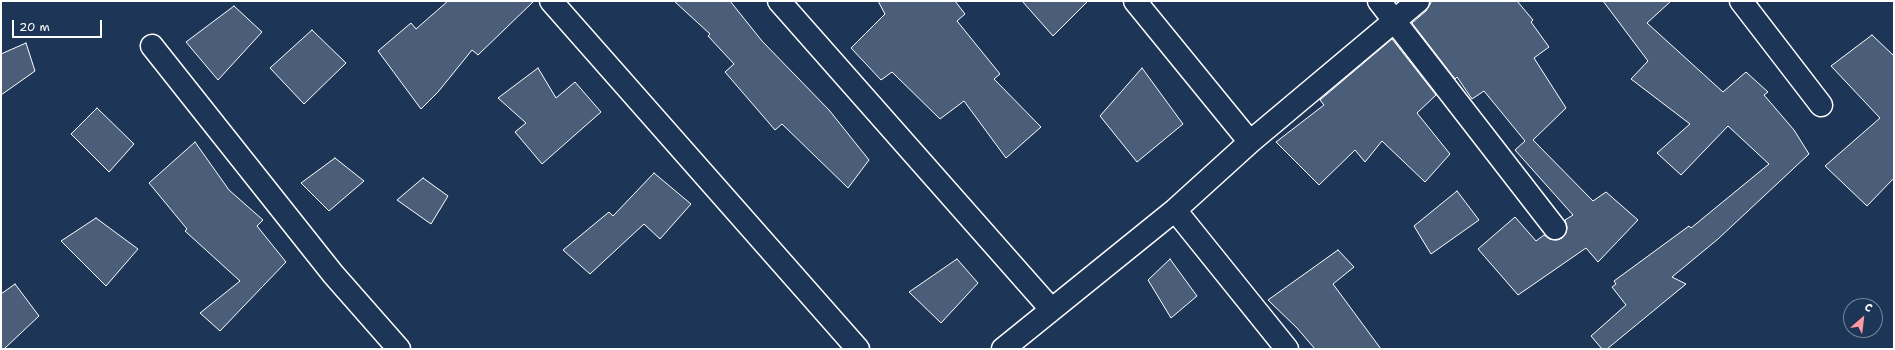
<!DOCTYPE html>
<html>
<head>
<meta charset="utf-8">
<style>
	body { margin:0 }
	#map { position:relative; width:1895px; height:350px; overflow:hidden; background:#1d3557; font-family:"Shantell Sans",sans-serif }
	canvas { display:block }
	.frame { position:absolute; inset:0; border:2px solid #fff; pointer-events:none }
	.north { position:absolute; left:1843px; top:298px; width:40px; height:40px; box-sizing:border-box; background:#1d3557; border:1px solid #77869a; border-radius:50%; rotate:28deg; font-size:11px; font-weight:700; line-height:16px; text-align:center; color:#fff }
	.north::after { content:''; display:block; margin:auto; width:14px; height:18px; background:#ff9aa2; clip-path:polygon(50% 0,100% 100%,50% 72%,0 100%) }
	.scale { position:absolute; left:12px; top:20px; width:90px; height:18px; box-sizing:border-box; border:2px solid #fff; border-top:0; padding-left:5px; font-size:12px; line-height:14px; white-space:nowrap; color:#fff; -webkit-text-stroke:3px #1d3557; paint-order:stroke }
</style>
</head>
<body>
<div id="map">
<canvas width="1895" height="350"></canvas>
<div class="frame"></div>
<div class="north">С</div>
<div class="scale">20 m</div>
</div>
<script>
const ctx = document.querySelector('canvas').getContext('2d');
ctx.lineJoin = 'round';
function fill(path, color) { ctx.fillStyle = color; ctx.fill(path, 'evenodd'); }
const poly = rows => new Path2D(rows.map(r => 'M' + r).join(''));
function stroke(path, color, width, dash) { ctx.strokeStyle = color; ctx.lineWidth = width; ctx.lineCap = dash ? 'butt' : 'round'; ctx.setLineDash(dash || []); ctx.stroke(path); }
const building = poly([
	[448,1,534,1,478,55,472,50,438,92,421,109,378,51,411,23,416,29,448,1],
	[674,1,730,1,762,41,829,110,869,160,848,188,782,124,775,130,725,72,734,64,708,36,710,34,674,1],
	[878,1,955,1,965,14,957,21,1000,74,994,79,1041,127,1006,158,964,101,940,119,892,72,881,80,851,48,885,14,878,1],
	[1022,1,1088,1,1053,36,1022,1],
	[1432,1,1517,1,1533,20,1531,22,1549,47,1534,58,1566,108,1533,140,1593,201,1606,192,1638,220,1598,262,1586,248,1518,295,1478,249,1515,217,1536,241,1544,235,1550,239,1557,240,1562,238,1566,233,1567,227,1565,220,1573,215,1515,150,1525,141,1484,91,1472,99,1457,77,1455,79,1412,23,1426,11,1432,1],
	[1603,1,1671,1,1647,23,1723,92,1746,72,1768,92,1764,95,1794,130,1809,154,1718,239,1672,277,1686,284,1607,349,1602,349,1591,336,1626,305,1612,287,1616,284,1614,281,1689,226,1691,228,1769,164,1728,126,1681,175,1657,153,1690,124,1631,79,1648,61,1603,1],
	[234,6,262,32,218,80,186,42,234,6],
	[312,30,346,63,304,104,270,68,312,30],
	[1872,35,1894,56,1894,178,1867,206,1825,166,1880,118,1831,66,1872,35],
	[1392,39,1436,95,1417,113,1450,154,1425,182,1382,141,1365,162,1355,150,1319,185,1276,142,1324,105,1320,100,1392,39],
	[26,43,35,71,1,95,1,54,26,43],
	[538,68,556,98,575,82,601,112,542,164,515,132,526,123,498,98,538,68],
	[1142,68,1183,124,1137,162,1100,116,1142,68],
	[97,108,134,144,109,172,71,134,97,108],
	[195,142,229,190,263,220,257,226,286,262,220,331,200,313,240,281,185,231,187,229,149,183,195,142],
	[335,158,364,181,329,211,301,183,335,158],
	[654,173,691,204,660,239,644,224,590,274,563,250,609,212,613,216,654,173],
	[423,178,448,196,431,224,397,200,423,178],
	[1457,191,1479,220,1431,254,1414,226,1457,191],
	[96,218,138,249,106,286,61,241,96,218],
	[1338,250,1354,267,1333,284,1381,349,1315,349,1297,328,1268,300,1338,250],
	[957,259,978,283,941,323,909,292,957,259],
	[1170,259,1197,296,1171,318,1148,280,1170,259],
	[15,284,39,316,4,349,1,349,1,294,15,284]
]);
const street = poly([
	[551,1,858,349],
	[779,1,1051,309],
	[1135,1,1250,142],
	[1379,1,1555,228],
	[1741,1,1821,105],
	[152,46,333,274,399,349],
	[1175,210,1287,349],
	[1003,349,1175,210,1250,142,1418,1]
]);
fill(building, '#4a5d79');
stroke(building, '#fff', 1);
stroke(street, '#fff', 25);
stroke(street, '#1d3557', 22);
</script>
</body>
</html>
